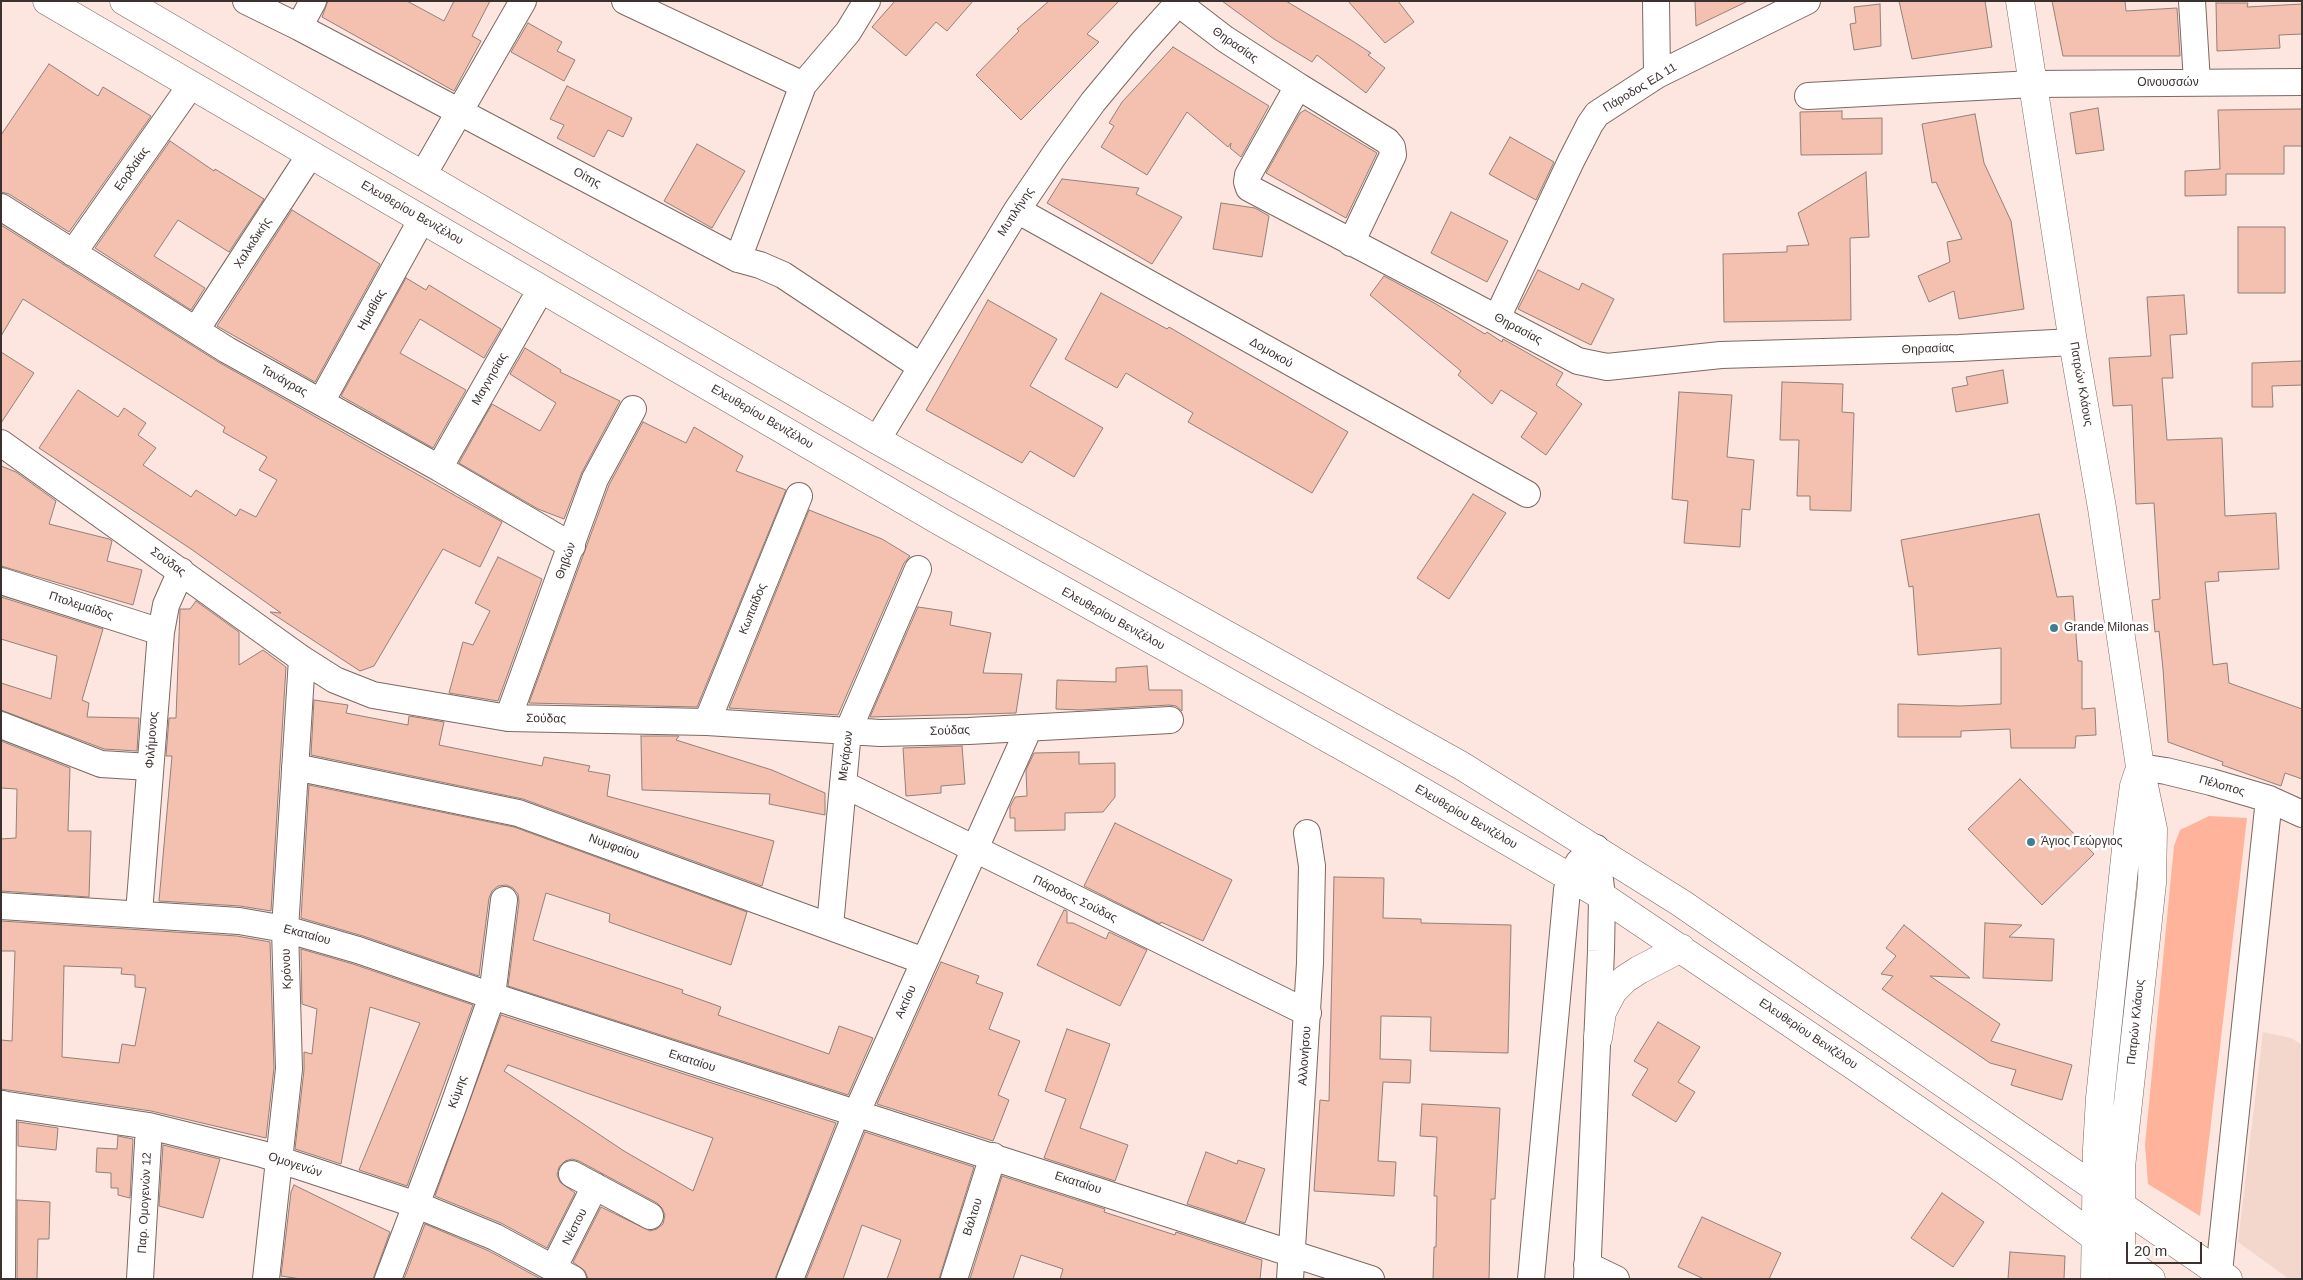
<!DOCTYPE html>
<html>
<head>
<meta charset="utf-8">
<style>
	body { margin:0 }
	#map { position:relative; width:2303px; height:1280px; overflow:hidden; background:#fce6df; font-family:Helvetica,sans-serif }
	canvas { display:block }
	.frame { position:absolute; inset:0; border:2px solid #3b3230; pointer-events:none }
	.scale { position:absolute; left:2126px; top:1242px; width:76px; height:22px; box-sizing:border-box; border:2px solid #3b3230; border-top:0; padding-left:6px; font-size:15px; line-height:18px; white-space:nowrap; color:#3b3230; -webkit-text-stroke:4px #fff; paint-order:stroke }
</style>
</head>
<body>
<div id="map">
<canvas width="2303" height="1280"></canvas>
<div class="frame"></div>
<div class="scale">20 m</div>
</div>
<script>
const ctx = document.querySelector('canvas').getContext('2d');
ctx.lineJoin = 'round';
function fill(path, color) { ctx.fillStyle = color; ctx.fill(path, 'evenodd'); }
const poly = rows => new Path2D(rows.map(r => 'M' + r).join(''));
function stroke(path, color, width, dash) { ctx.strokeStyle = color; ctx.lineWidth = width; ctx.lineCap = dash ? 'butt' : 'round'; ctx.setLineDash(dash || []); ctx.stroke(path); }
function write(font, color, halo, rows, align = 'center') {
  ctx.font = font + ' Helvetica,sans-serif'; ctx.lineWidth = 5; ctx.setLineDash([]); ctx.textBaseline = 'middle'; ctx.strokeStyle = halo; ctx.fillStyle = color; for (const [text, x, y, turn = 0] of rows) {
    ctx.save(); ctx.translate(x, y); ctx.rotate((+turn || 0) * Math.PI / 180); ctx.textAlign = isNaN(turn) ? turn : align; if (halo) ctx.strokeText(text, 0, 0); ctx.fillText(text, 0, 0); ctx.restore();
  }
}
const built = poly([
	[2263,1032,2291,1038,2302,1045,2302,1279,2289,1279,2238,1242]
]);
const green = poly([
	[2209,816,2247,818,2200,1216,2148,1184,2145,1145,2174,846,2180,830]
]);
const building = poly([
	[328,1,407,1,444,21,454,1,490,1,472,36,481,41,454,91,322,17,328,1],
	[895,1,973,1,947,31,936,22,906,56,872,27,895,1],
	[1049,1,1119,1,1087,34,1099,42,1021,120,976,75,1019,31,1017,29,1049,1],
	[1222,1,1286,1,1351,40,1371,53,1368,55,1385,68,1366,93,1317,55,1312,62,1274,39,1222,1],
	[1348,1,1398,1,1414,22,1385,43,1348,1],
	[1695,1,1748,1,1696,26,1695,1],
	[1899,1,1985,1,1992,47,1912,59,1899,1],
	[2052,1,2125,1,2126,11,2177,8,2180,56,2063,56,2052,1],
	[2216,3,2248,3,2247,7,2302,4,2302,34,2279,35,2280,48,2217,51,2216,3],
	[1880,4,1881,46,1854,50,1850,24,1856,23,1854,7,1880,4],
	[528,23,562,42,557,51,575,60,564,81,511,52,528,23],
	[1173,47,1269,106,1241,157,1230,148,1231,143,1228,147,1187,112,1147,175,1101,147,1114,126,1109,123,1122,102,1173,47],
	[49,64,98,96,103,87,151,116,69,232,9,194,1,192,1,135,49,64],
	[567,86,632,118,623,137,608,130,594,157,557,138,564,125,550,119,567,86],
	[2098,108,2104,150,2076,154,2070,113,2098,108],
	[2302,109,2302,146,2284,146,2284,174,2226,174,2226,195,2185,196,2185,171,2220,169,2218,110,2302,109],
	[1305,110,1377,153,1346,218,1266,173,1300,113,1305,110],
	[1842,111,1842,119,1882,118,1882,154,1801,155,1800,112,1842,111],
	[1975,114,1984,163,2011,221,2024,309,1959,319,1954,291,1929,302,1918,276,1950,262,1947,242,1962,239,1936,182,1932,183,1922,124,1975,114],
	[1510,137,1554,162,1536,200,1489,174,1510,137],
	[170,141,214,171,215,169,264,199,229,252,178,220,154,256,205,288,191,310,95,248,170,141],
	[697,144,745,171,712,228,664,201,697,144],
	[1866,172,1869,237,1850,238,1851,320,1724,322,1723,254,1787,252,1787,246,1809,245,1798,213,1866,172],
	[1062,179,1139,188,1136,194,1182,217,1152,264,1047,203,1062,179],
	[1221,203,1255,208,1269,216,1262,257,1213,249,1221,203],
	[292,210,380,264,315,382,217,326,292,210],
	[1451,212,1508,241,1487,282,1431,253,1451,212],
	[1,225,220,363,502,522,480,567,443,549,374,666,360,671,270,612,281,613,191,549,39,448,78,390,118,417,124,408,146,423,138,435,156,448,143,465,191,497,196,490,236,516,240,509,256,517,277,480,259,470,267,457,223,432,225,427,23,299,1,336,1,225],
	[2238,227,2285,227,2285,293,2238,293,2238,227],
	[1538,270,1579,290,1582,283,1614,299,1591,345,1518,309,1538,270],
	[1384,276,1436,304,1485,334,1487,332,1502,342,1503,339,1563,373,1556,385,1582,404,1546,455,1521,437,1537,413,1501,390,1492,404,1458,375,1461,371,1370,295,1384,276],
	[406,278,426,290,429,285,501,329,484,358,420,319,400,353,466,390,433,448,341,396,406,278],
	[1101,293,1167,329,1169,327,1348,432,1312,493,1188,422,1193,413,1126,373,1117,388,1065,359,1101,293],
	[2184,295,2187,334,2170,335,2173,378,2162,378,2167,440,2222,438,2225,516,2276,513,2279,569,2218,572,2219,581,2205,582,2213,665,2227,663,2229,683,2302,709,2302,779,2285,773,2281,786,2222,765,2223,762,2168,742,2163,669,2159,631,2155,632,2152,600,2160,599,2154,503,2136,504,2132,405,2113,406,2109,358,2151,356,2147,297,2184,295],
	[988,300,1057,339,1030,386,1103,428,1074,477,1030,451,1022,463,926,410,988,300],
	[525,348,561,370,560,372,620,401,582,472,564,519,538,509,459,463,492,404,540,431,556,403,510,374,525,348],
	[1,352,34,373,1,423,1,352],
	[2302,361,2302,385,2272,386,2273,407,2252,407,2252,363,2302,361],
	[2003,370,2008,403,1956,412,1952,388,1968,385,1966,377,2003,370],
	[1782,382,1843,384,1842,412,1854,413,1851,511,1810,510,1810,496,1797,496,1799,440,1780,440,1782,382],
	[1679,392,1732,395,1727,457,1754,460,1750,510,1742,509,1740,547,1684,543,1688,501,1672,499,1679,392],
	[643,422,686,443,694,427,743,456,736,471,786,490,697,707,529,703,609,485,643,422],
	[1,466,16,472,56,501,49,524,109,539,112,541,107,561,142,570,133,605,1,566,1,466],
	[1473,494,1506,513,1449,599,1417,578,1473,494],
	[809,510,882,539,910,556,904,563,838,715,729,708,809,510],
	[2039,514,2057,597,2073,596,2078,661,2082,661,2082,709,2095,708,2096,735,2076,736,2075,748,2011,748,2010,729,1961,731,1961,737,1898,737,1898,704,1960,706,2001,704,2001,648,1918,655,1913,586,1909,587,1901,540,2039,514],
	[498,557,542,579,498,701,449,693,463,642,473,645,490,611,475,603,498,557],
	[1,597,103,629,82,700,89,703,87,717,139,718,137,751,104,749,1,710,1,683,51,699,57,656,1,639,1,597],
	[196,601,239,632,239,665,263,650,286,667,271,911,240,906,159,901,172,756,166,756,169,718,176,718,180,609,190,609,196,601],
	[918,607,952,612,950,625,991,633,983,673,1022,674,1016,713,870,717,918,607],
	[1147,666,1149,690,1182,690,1182,711,1176,706,1169,705,1080,710,1056,709,1057,680,1116,682,1116,668,1147,666],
	[314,700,348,705,346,713,408,725,409,716,444,722,439,745,542,766,544,757,590,766,588,771,610,775,607,796,774,841,762,886,523,799,311,755,314,700],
	[641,736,679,736,676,740,772,770,825,793,825,815,769,804,770,794,642,790,641,736],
	[1,741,70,768,68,831,91,831,89,897,1,891,1,839,16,838,17,789,1,788,1,741],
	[962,746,965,784,941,786,941,793,906,796,903,748,962,746],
	[1079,752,1079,764,1115,763,1115,797,1103,812,1065,813,1065,830,1015,831,1015,818,1010,818,1010,807,1015,797,1027,796,1026,770,1034,753,1079,752],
	[2020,779,2094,854,2042,905,1968,829,2020,779],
	[309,785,514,827,747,912,731,965,609,922,610,914,546,893,533,940,683,990,682,993,721,1007,718,1015,829,1054,839,1026,873,1038,848,1095,508,986,519,902,518,894,513,888,506,885,498,886,492,891,489,898,479,976,363,936,301,918,309,785],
	[1115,823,1232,880,1203,941,1161,922,1160,924,1084,886,1115,823],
	[1334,877,1384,878,1383,918,1421,919,1421,923,1511,925,1508,1053,1430,1051,1431,1017,1381,1016,1380,1059,1411,1060,1410,1083,1383,1082,1378,1161,1396,1162,1394,1196,1314,1191,1320,1100,1329,1101,1334,877],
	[1064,910,1067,911,1067,923,1073,923,1106,939,1109,932,1147,950,1120,1006,1037,965,1064,910],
	[1,921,237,936,270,942,274,1068,266,1138,151,1111,1,1089,1,1040,12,1041,15,951,1,951,1,921],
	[64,966,122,968,121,974,135,975,135,987,146,988,135,1046,122,1044,119,1063,62,1057,64,966],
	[1985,923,2022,925,2009,937,2054,939,2052,981,1983,978,1985,923],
	[1904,925,1970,978,1930,976,2000,1024,1991,1041,2072,1065,2062,1100,2011,1085,2016,1070,1990,1063,1882,989,1893,976,1881,974,1896,956,1886,948,1904,925],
	[301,949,353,964,473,1005,407,1186,359,1170,420,1023,370,1007,341,1164,295,1149,304,1070,304,1052,312,1054,317,1009,302,1004,301,949],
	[941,962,979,976,976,983,1003,993,989,1029,1020,1041,998,1095,1009,1100,993,1141,877,1104,941,962],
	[501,1015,836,1123,775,1279,588,1279,585,1271,573,1262,601,1207,650,1231,657,1229,663,1224,665,1215,662,1208,657,1203,579,1161,572,1159,565,1161,559,1167,557,1175,560,1182,575,1193,547,1248,501,1223,435,1196,501,1015],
	[508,1065,713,1138,693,1191,624,1151,504,1071,508,1065],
	[1658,1022,1700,1047,1678,1082,1695,1092,1676,1122,1632,1095,1648,1069,1634,1061,1658,1022],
	[1067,1029,1110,1044,1080,1128,1128,1145,1115,1181,1044,1158,1066,1099,1045,1091,1067,1029],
	[1422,1104,1500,1108,1495,1199,1491,1199,1489,1279,1433,1279,1434,1247,1436,1247,1437,1196,1434,1196,1437,1137,1420,1136,1422,1104],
	[18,1122,58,1128,56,1150,18,1146,18,1122],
	[865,1132,974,1167,939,1279,887,1279,901,1240,862,1225,843,1279,806,1279,865,1132],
	[118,1136,133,1139,130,1198,118,1195,118,1188,111,1188,111,1173,96,1172,97,1148,117,1149,118,1136],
	[163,1145,220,1159,203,1218,159,1206,163,1145],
	[1206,1152,1237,1164,1238,1160,1265,1169,1245,1223,1187,1204,1206,1152],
	[1002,1176,1105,1209,1104,1212,1175,1235,1176,1232,1262,1260,1260,1279,1060,1279,1063,1269,1021,1255,1013,1279,970,1279,1002,1176],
	[294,1185,390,1232,373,1279,301,1279,281,1276,291,1192,294,1185],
	[1942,1193,1984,1222,1953,1267,1911,1238,1942,1193],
	[17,1200,50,1202,49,1239,38,1239,37,1279,17,1279,17,1200],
	[1702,1217,1781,1253,1769,1279,1704,1279,1678,1267,1702,1217],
	[425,1224,489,1251,541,1279,404,1279,425,1224],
	[2010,1252,2065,1256,2064,1279,2008,1279,2010,1252]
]);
const minor = poly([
	[246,1,299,27,738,259,760,265,783,275,920,366],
	[625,1,803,85],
	[1656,1,1657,75],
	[2192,1,2197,82],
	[1178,3,1225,39,1298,86,1248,175,1247,182,1249,188,1578,361,1607,367,1721,355,1959,348,2073,342],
	[299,27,313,1],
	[1298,86,1387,141,1392,147,1393,155,1351,243],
	[1808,96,2033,84,2302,82],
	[423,175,523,1],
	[1,207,227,350,439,468,572,546],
	[1017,210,1527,494],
	[73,253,191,85],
	[738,259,803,85,848,32,867,1],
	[1497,318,1571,161,1590,124,1597,114,1657,75,1807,1],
	[196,330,310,155],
	[321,402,422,219],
	[877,440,1017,210,1055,154,1093,102,1142,43,1180,1],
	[1,443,302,659,335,680,373,695,508,718,707,722,880,733,969,731,1170,720],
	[439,468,541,289],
	[1,581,161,632],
	[508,718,595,479,633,409],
	[707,722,799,496],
	[1,725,101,764,150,767],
	[295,767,518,813,924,961],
	[2140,767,2166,771,2211,782,2269,799,2302,814],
	[843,784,1308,1013],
	[1,906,239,921,285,929,358,950,492,996,1371,1279],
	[139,913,161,632,166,605,181,571],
	[830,926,848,731,918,569],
	[1,1104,149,1126,262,1154,417,1205,495,1237,573,1279],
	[572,1174,650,1216],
	[1587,1265,1616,1279],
	[554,1267,595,1186],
	[2219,1272,2269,799],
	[2,1279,3,1104],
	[140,1279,149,1126],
	[266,1279,289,1069,285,929,302,659],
	[388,1279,453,1107,492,996,504,900],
	[790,1279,856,1114,1029,728],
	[954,1279,993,1156],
	[1290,1279,1310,963,1312,866,1307,833],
	[1531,1279,1567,890,1570,877,1579,862,1596,848,1602,896,1601,951,1587,1279]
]);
const major = poly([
	[47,1,943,523,1392,774,1602,896,1857,1068,2007,1172,2151,1279],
	[124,1,877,440,1462,766,1681,903,2228,1279],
	[2020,1,2073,342,2102,508,2140,767,2153,829,2152,883,2121,1167,2121,1270],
	[1598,1038,1602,1012,1613,991,1625,979,1639,970,1681,948],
	[2095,1279,2097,1149,2100,1098,2128,830,2134,786,2138,774]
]);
const markers = [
	[2054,628,5,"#3e7f91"],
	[2031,842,5,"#3e7f91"]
];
const streetNames = [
	["Θηρασίας",1235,45,35],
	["Οινουσσών",2168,83],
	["Πάροδος ΕΔ 11",1640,88,-31],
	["Εορδαίας",132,169,-55],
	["Οίτης",587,178,28],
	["Μυτιλήνης",1016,212,-57],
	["Ελευθερίου Βενιζέλου",412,213,30],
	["Χαλκιδικής",253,243,-57],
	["Ημαθίας",372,310,-61],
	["Θηρασίας",1518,329,28],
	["Θηρασίας",1928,349,-2],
	["Δομοκού",1271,353,30],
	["Μαγνησίας",490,379,-60],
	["Τανάγρας",284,381,29],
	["Πατρών Κλάους",2081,384,80],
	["Ελευθερίου Βενιζέλου",762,417,30],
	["Θηβών",566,561,-70],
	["Σούδας",168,562,36],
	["Πτολεμαίδος",81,606,18],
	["Κωπαίδος",753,609,-68],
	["Ελευθερίου Βενιζέλου",1113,619,29],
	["Σούδας",546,719,1],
	["Σούδας",950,731,-2],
	["Φιλήμονος",152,740,-86],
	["Μεγάρων",846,756,-83],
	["Πέλοπος",2222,786,16],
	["Ελευθερίου Βενιζέλου",1466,817,30],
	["Νυμφαίου",614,847,20],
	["Πάροδος Σούδας",1075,899,26],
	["Εκαταίου",307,935,15],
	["Κρόνου",287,969,-92],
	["Ακτίου",906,1002,-66],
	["Πατρών Κλάους",2136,1022,-84],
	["Ελευθερίου Βενιζέλου",1808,1034,34],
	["Αλλονήσου",1305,1056,-86],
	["Εκαταίου",692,1061,18],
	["Κύμης",458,1092,-71],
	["Ομογενών",295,1165,18],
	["Εκαταίου",1078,1183,18],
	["Παρ. Ομογενών 12",145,1203,-87],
	["Βάλτου",973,1217,-72],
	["Νέστου",575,1227,-63]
];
const poiNames = [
	["Grande Milonas",2064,628],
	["Άγιος Γεώργιος",2041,842]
];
fill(built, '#f3d6cc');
fill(green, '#ffb39a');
fill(building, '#f4c1b0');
stroke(building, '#938079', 1);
stroke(minor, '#7c6962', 28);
stroke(major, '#7c6962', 29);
stroke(minor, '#fff', 26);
stroke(major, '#fff', 28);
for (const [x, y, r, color] of markers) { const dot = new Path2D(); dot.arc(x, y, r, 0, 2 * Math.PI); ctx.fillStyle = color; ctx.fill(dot); stroke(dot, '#fff', 2); }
write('12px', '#3b3230', '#fff', streetNames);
write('12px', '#3b3230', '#fff', poiNames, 'left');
</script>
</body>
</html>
